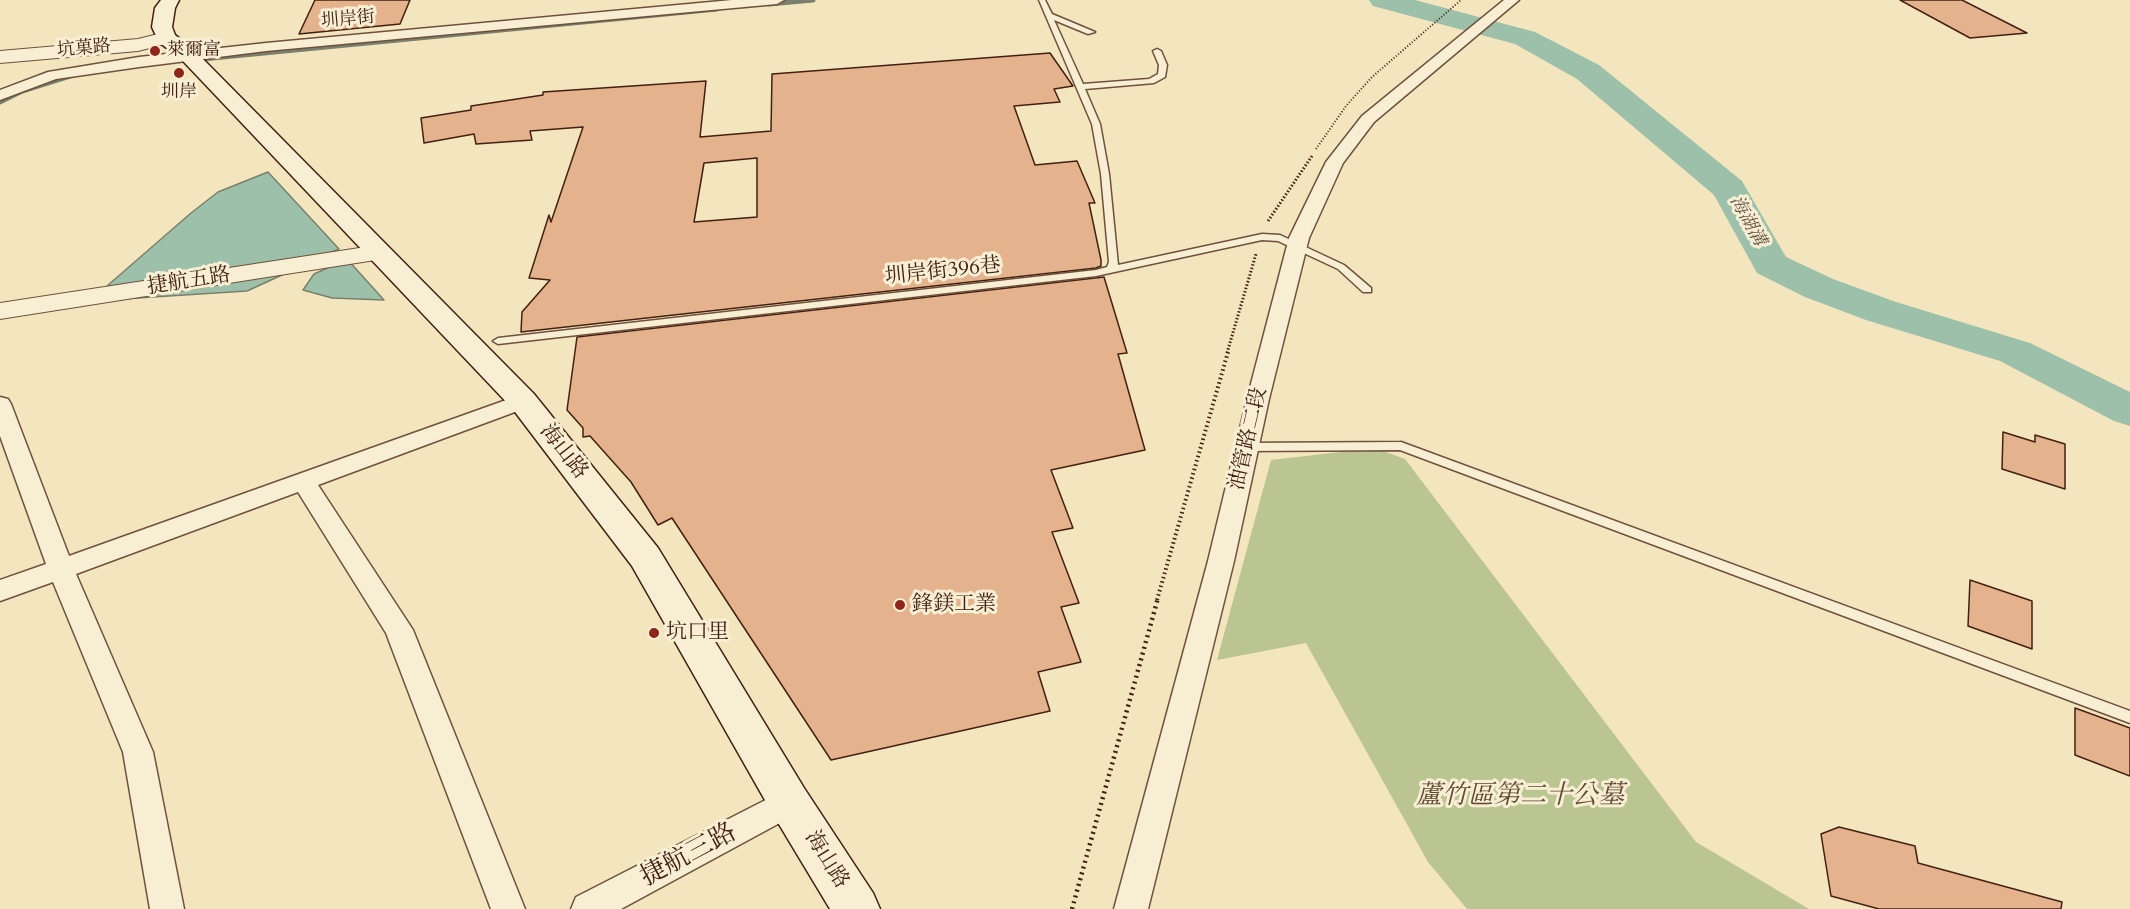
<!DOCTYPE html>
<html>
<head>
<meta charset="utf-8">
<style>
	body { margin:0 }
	canvas { display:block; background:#f3e5bd }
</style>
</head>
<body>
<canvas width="2130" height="909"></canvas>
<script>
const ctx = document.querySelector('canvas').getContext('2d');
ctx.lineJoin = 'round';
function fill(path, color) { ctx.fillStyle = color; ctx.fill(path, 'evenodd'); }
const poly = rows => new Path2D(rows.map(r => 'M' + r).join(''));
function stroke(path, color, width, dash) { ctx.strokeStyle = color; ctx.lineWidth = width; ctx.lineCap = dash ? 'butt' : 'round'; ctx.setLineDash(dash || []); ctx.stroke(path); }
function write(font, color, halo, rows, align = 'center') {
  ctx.font = font + ' Cardo,"Noto Serif TC",serif'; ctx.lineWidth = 6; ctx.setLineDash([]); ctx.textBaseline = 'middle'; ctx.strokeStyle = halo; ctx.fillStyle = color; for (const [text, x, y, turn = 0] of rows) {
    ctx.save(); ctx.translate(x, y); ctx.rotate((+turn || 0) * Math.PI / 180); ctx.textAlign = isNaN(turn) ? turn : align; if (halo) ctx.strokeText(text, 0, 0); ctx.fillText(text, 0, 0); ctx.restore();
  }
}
const green = poly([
	[1375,448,1405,459,1696,842,1809,909,1467,909,1428,862,1306,643,1217,660,1271,460]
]);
const water = poly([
	[268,172,339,249,247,291,122,299,106,296,107,286,191,213,218,192,268,172],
	[347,259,384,300,332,298,303,290,314,274,347,259]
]);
const stream = poly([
	[769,4,813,0],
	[192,60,717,9],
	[0,102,22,91,70,76]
]);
const river = poly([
	[1369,0,1415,0,1535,32,1599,65,1742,181,1786,257,1833,279,1896,302,2030,343,2130,392,2130,426,2114,421,2000,361,1866,320,1805,297,1757,273,1714,195,1577,79,1515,44,1373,6,1369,0]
]);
const building = poly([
	[315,0,410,0,400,24,299,34,315,0],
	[1900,0,1962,0,2027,33,1970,38,1900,0],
	[1050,53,1073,86,1054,89,1060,102,1014,106,1035,165,1077,161,1095,203,1089,203,1101,260,1101,266,1096,268,521,332,522,312,550,280,529,278,549,215,551,222,583,127,530,131,532,140,476,144,474,134,424,143,421,118,471,110,471,106,543,95,543,92,706,81,700,137,771,131,772,74,1050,53],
	[757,158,757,217,694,222,704,163,757,158],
	[1104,277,1127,353,1118,354,1145,450,1051,470,1073,528,1052,532,1079,603,1061,607,1081,662,1038,672,1050,711,831,760,672,518,658,525,631,482,590,436,583,437,583,428,567,410,577,337,1104,277],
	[2003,432,2035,442,2035,435,2065,444,2065,489,2002,469,2003,432],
	[1970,580,2032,601,2032,649,1968,626,1970,580],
	[2075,708,2130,728,2130,776,2075,755,2075,708],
	[1839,827,1915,846,1918,863,2062,902,2061,909,1879,909,1831,896,1821,834,1839,827]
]);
const pathFar3 = poly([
	[1316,149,1346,106,1372,77,1461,0]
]);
const pathFar2 = poly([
	[1268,221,1312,156],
	[1227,353,1256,254]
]);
const pathFar1 = poly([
	[1157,600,1228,352]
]);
const path = poly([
	[1072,909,1158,598]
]);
const service = poly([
	[1039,0,1045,0,1052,14,1095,32,1088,34,1054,20,1083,84,1149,79,1158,74,1159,65,1153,51,1157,49,1161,51,1167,65,1165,77,1154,83,1085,89,1100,124,1109,174,1118,265,1262,234,1280,235,1344,265,1371,288,1371,292,1363,292,1338,269,1278,241,1262,240,1096,276,498,344,493,341,498,338,1096,270,1107,267,1109,262,1101,174,1092,124,1039,0],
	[1401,442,2130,711,2130,723,1400,450,1247,451,1241,447,1247,443,1401,442]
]);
const minor = poly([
	[732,0,784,0,777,4,266,51,139,67,56,79,0,100,0,90,48,72,139,57,266,43,732,0],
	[1504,0,1519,0,1374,122,1343,163,1309,238,1269,399,1234,561,1148,909,1114,909,1208,561,1247,399,1289,238,1326,162,1362,116,1504,0],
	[523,394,531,396,534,401,531,406,318,485,413,630,525,909,491,909,386,633,298,492,76,574,153,752,184,909,150,909,123,752,53,582,0,601,0,580,46,564,0,436,0,397,8,399,11,404,69,556,523,394],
	[789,788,800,792,805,802,800,812,621,909,571,909,576,897,789,788]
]);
const tertiary = poly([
	[166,32,173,34,176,38,173,42,138,51,0,63,0,51,138,39,166,32],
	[379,245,388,248,392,253,388,258,0,319,0,303,379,245]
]);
const secondary = poly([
	[161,0,179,0,175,8,172,27,175,35,197,53,534,394,658,548,804,788,873,893,880,909,830,909,774,816,632,566,512,408,183,61,159,42,152,27,155,8,161,0]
]);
const markers = [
	[155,51,6,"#8f2418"],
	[179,73,6,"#8f2418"],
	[900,605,6,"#8f2418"],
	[654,633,6,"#8f2418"]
];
const farStreetnames = [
	["圳岸街",348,20,-5],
	["坑菓路",84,49,-5]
];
const farPoinames = [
	["萊爾富",167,51],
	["圳岸",179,93,"center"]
];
const farWaternames = [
	["海湖溝",1747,221,61]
];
const streetNames = [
	["圳岸街396巷",943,272,-6],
	["捷航五路",189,282,-9],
	["油管路二段",1249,439,-77],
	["海山路",563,452,52],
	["海山路",826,860,58]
];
const poiNames = [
	["鋒鎂工業",912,605],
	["坑口里",666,633]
];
const nearParknames = [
	["蘆竹區第二十公墓",1520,797]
];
const nearStreetnames = [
	["捷航三路",689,856,-28]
];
fill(green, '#bac592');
fill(water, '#9dc0aa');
stroke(water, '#79806d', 1.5);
stroke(stream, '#79806d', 5);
fill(river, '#9dc0aa');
fill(building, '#e4b28c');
stroke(building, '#432012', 1.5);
stroke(service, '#6f513d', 3);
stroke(minor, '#6f513d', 3);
stroke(tertiary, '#6f513d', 2);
stroke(secondary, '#432012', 3);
stroke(pathFar3, '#432012', 2, [1, 2]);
stroke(pathFar2, '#432012', 3, [1.5, 2]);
stroke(pathFar1, '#432012', 4, [1.5, 3]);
stroke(path, '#432012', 4.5, [2, 4]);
fill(service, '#f7eed4');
fill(minor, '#f7eed4');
fill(tertiary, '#f7eed4');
fill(secondary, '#f7eed4');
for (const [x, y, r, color] of markers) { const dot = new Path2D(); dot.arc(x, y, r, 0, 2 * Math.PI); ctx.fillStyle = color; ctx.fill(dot); stroke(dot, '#f7eed4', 2); }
write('18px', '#432012', '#f7eed4', farStreetnames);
write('18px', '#432012', '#f7eed4', farPoinames, 'left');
write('italic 18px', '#5e5040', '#f7eed4', farWaternames);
write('21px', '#432012', '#f7eed4', streetNames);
write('21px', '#432012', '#f7eed4', poiNames, 'left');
write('italic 26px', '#614932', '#f7eed4', nearParknames);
write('26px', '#432012', '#f7eed4', nearStreetnames);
</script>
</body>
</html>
